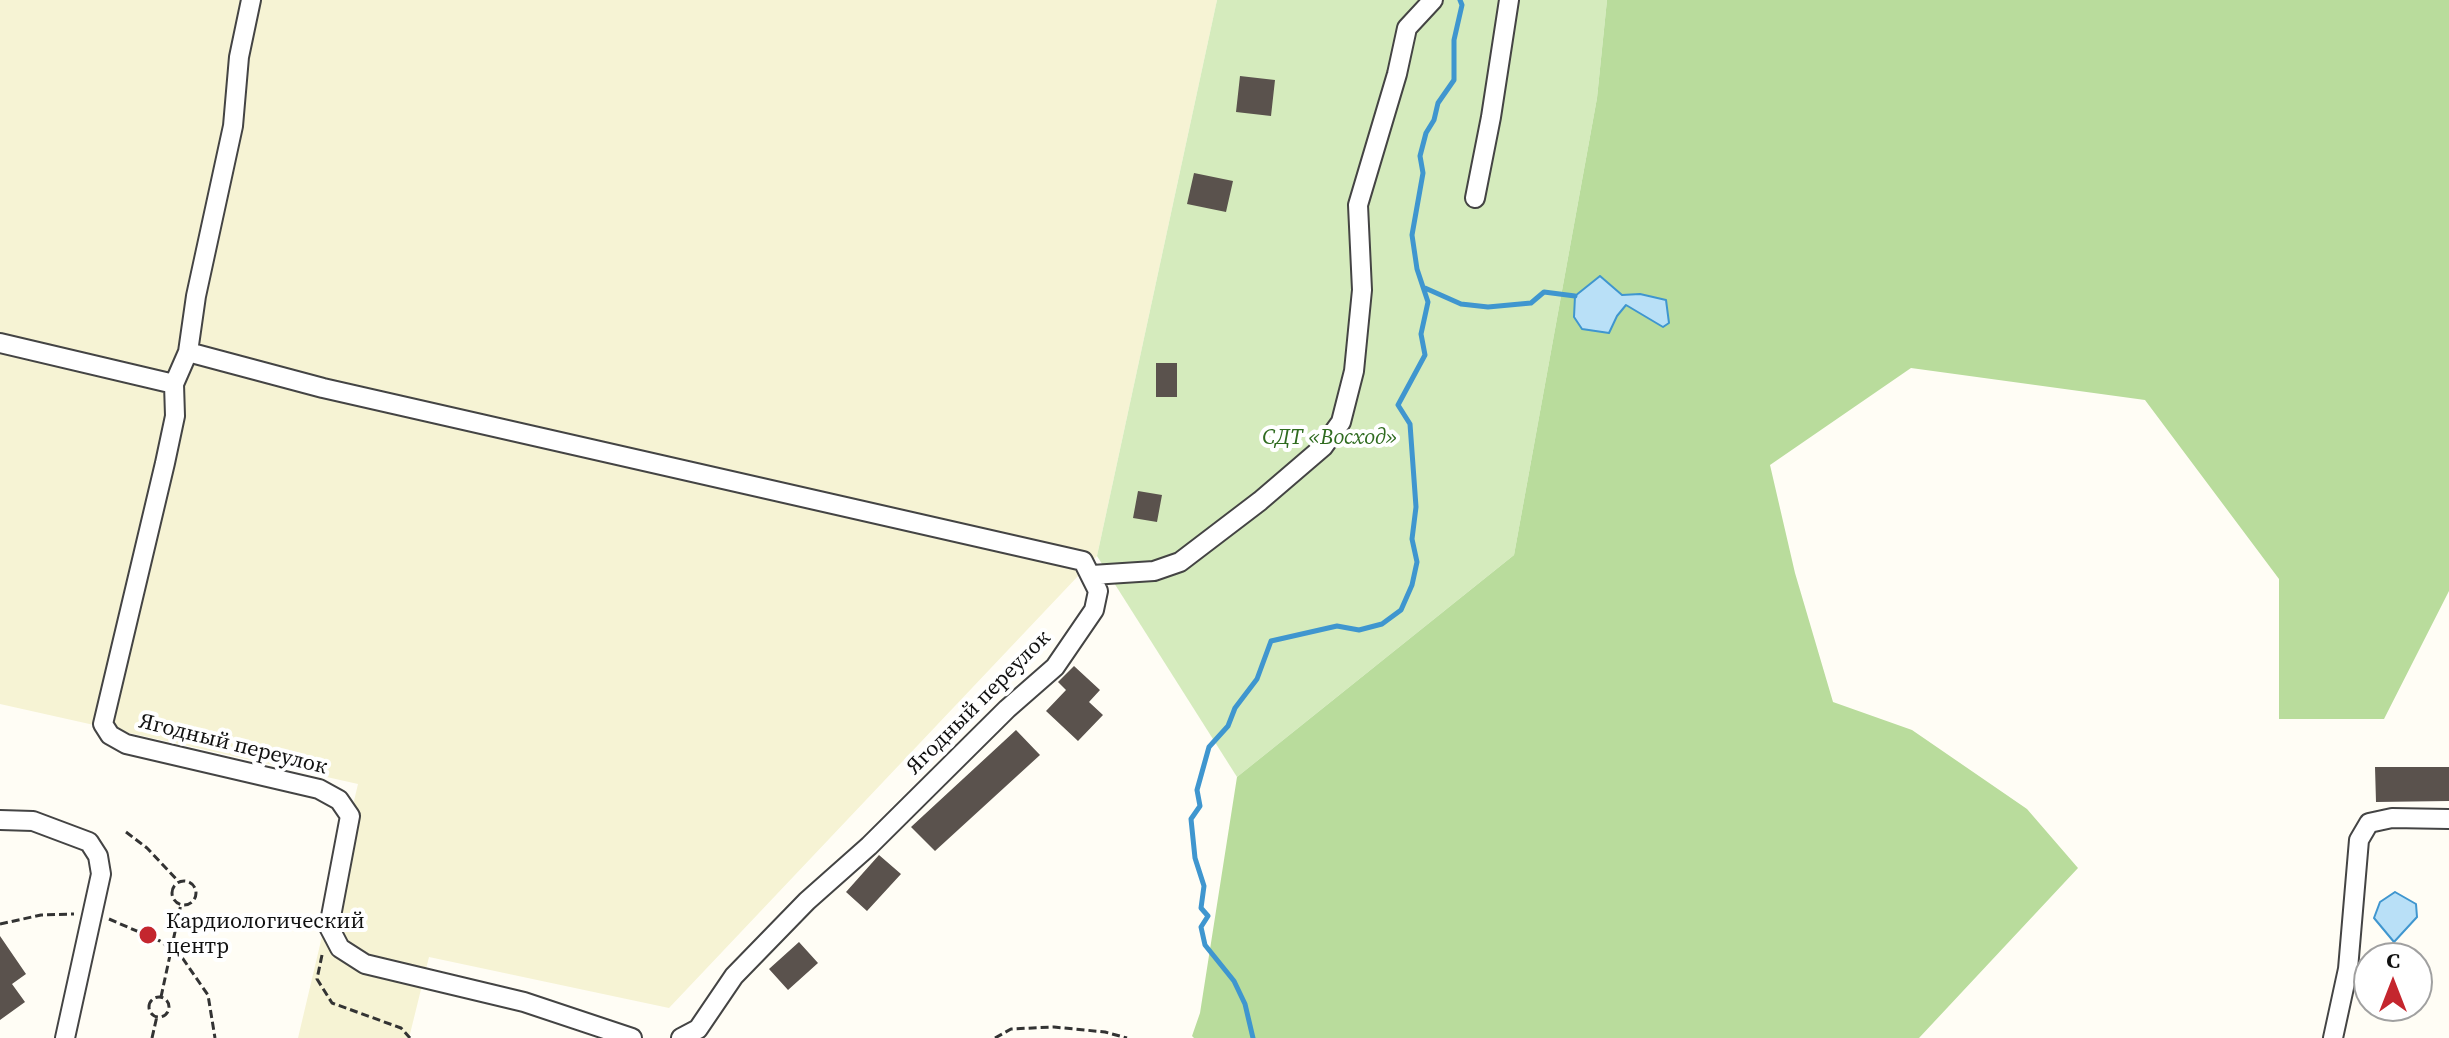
<!DOCTYPE html>
<html>
<head>
<meta charset="utf-8">
<style>
	body { margin:0 }
	#map { position:relative; width:2449px; height:1038px; overflow:hidden; background:#fffdf5; font-family:"Source Serif 4",serif }
	canvas { display:block }
	.north { position:absolute; left:2353px; top:942px; width:80px; height:80px; box-sizing:border-box; background:#fff; border:2px solid #a0a0a0; border-radius:50%; rotate:0deg; font-size:22px; font-weight:700; line-height:32px; text-align:center; color:#111 }
	.north::after { content:''; display:block; margin:auto; width:28px; height:36px; background:#c4262e; clip-path:polygon(50% 0,100% 100%,50% 72%,0 100%) }
</style>
</head>
<body>
<div id="map">
<canvas width="2449" height="1038"></canvas>
<div class="north">С</div>
</div>
<script>
const ctx = document.querySelector('canvas').getContext('2d');
ctx.lineJoin = 'round';
function fill(path, color) { ctx.fillStyle = color; ctx.fill(path, 'evenodd'); }
const poly = rows => new Path2D(rows.map(r => 'M' + r).join(''));
function stroke(path, color, width, dash) { ctx.strokeStyle = color; ctx.lineWidth = width; ctx.lineCap = dash ? 'butt' : 'round'; ctx.setLineDash(dash || []); ctx.stroke(path); }
function write(font, color, halo, rows, align = 'center') {
  ctx.font = font + ' "Source Serif 4",serif'; ctx.lineWidth = 8; ctx.setLineDash([]); ctx.textBaseline = 'middle'; ctx.strokeStyle = halo; ctx.fillStyle = color; for (const [text, x, y, turn = 0] of rows) {
    ctx.save(); ctx.translate(x, y); ctx.rotate((+turn || 0) * Math.PI / 180); ctx.textAlign = isNaN(turn) ? turn : align; if (halo) ctx.strokeText(text, 0, 0); ctx.fillText(text, 0, 0); ctx.restore();
  }
}
const farmland = poly([
	[0,0,1217,0,1097,556,669,1008,429,957,409,1038,298,1038,358,784,0,704]
]);
const green = poly([
	[1217,0,1607,0,1597,98,1514,555,1237,777,1097,556]
]);
const forest = poly([
	[1607,0,2449,0,2449,591,2384,719,2279,719,2279,579,2145,400,1911,368,1770,465,1795,573,1833,702,1912,730,2027,809,2078,868,1919,1038,1194,1038,1192,1036,1200,1013,1237,777,1514,555,1597,98]
]);
const water = poly([
	[1600,276,1622,295,1640,294,1666,300,1669,323,1663,327,1626,305,1617,316,1609,333,1582,329,1574,317,1575,296,1600,276],
	[2395,892,2416,904,2417,917,2394,942,2374,918,2380,902,2395,892]
]);
const stream = poly([
	[1425,288,1461,304,1488,307,1531,303,1544,292,1575,296],
	[1253,1038,1245,1004,1234,981,1205,945,1201,927,1208,916,1201,908,1204,886,1195,858,1191,819,1200,806,1197,790,1209,747,1228,726,1235,708,1257,679,1271,641,1337,626,1359,630,1382,624,1401,610,1412,585,1417,562,1412,539,1416,507,1410,424,1398,405,1425,355,1421,334,1428,302,1417,269,1412,235,1423,173,1420,156,1426,133,1434,120,1438,103,1454,80,1454,40,1462,5,1460,0]
]);
const building = poly([
	[1240,76,1275,80,1271,116,1236,112],
	[1194,173,1233,181,1226,212,1187,204],
	[1156,363,1177,363,1177,397,1156,397],
	[1138,491,1162,495,1157,522,1133,518],
	[1074,666,1100,690,1089,702,1103,715,1078,741,1046,711,1066,690,1058,682],
	[1016,730,1040,755,935,851,911,827],
	[2375,767,2449,767,2449,801,2376,802],
	[879,855,901,874,867,911,846,892],
	[0,936,26,974,12,984,25,1002,0,1020],
	[799,942,818,963,788,990,769,969]
]);
const path = poly([
	[126,832,147,848,179,882],
	'172 893a12 12 0 1 1 24 0a12 12 0 1 1-24 0Z',
	[109,919,160,941,181,956,208,995,215,1038],
	[0,924,41,915,74,914],
	[322,955,317,979,332,1003,401,1028,410,1038],
	'149 1007a10 10 0 1 1 20 0a10 10 0 1 1-20 0Z',
	[161,997,181,904],
	[152,1038,157,1016],
	[995,1038,1011,1029,1054,1027,1105,1032,1127,1038]
]);
const minor = poly([
	[1475,198,1491,117,1509,0],
	[0,343,174,384],
	[188,352,196,296,233,126,239,57,251,0],
	[1092,575,1154,571,1180,562,1260,501,1323,447,1341,422,1354,371,1362,290,1358,205,1397,74,1407,28,1433,0],
	[0,820,33,821,89,842,98,856,101,874,65,1038],
	[632,1038,524,1002,365,964,340,948,329,927,350,816,339,800,319,789,126,744,110,735,103,724,165,463,175,416,174,384,188,352,323,388,1083,561,1098,591,1094,610,1055,667,1007,709,869,846,807,901,734,976,698,1029,681,1038],
	[2333,1038,2348,969,2359,840,2369,823,2392,818,2449,819]
]);
const markers = [
	[148,935,10,"#c4262e"]
];
const parkNames = [
	["СДТ «Восход»",1330,438]
];
const streetNames = [
	["Ягодный переулок",979,703,-45],
	["Ягодный переулок",233,745,14]
];
const poiNames = [
	["Кардиологический",166,922],
	["центр",166,947]
];
fill(farmland, '#f6f3d4');
fill(green, '#d5ebbd');
fill(forest, '#b9dc9c');
fill(water, '#b9e0f7');
stroke(water, '#3f96cf', 2);
stroke(stream, '#3f96cf', 5);
fill(building, '#5a524d');
stroke(minor, '#444', 22);
stroke(path, '#333', 3, [8, 4]);
stroke(minor, '#fff', 18);
for (const [x, y, r, color] of markers) { const dot = new Path2D(); dot.arc(x, y, r, 0, 2 * Math.PI); ctx.fillStyle = color; ctx.fill(dot); stroke(dot, '#fff', 3); }
write('italic 22px', '#2f6b1f', '#fff', parkNames);
write('22px', '#111', '#fff', streetNames);
write('22px', '#111', '#fff', poiNames, 'left');
</script>
</body>
</html>
